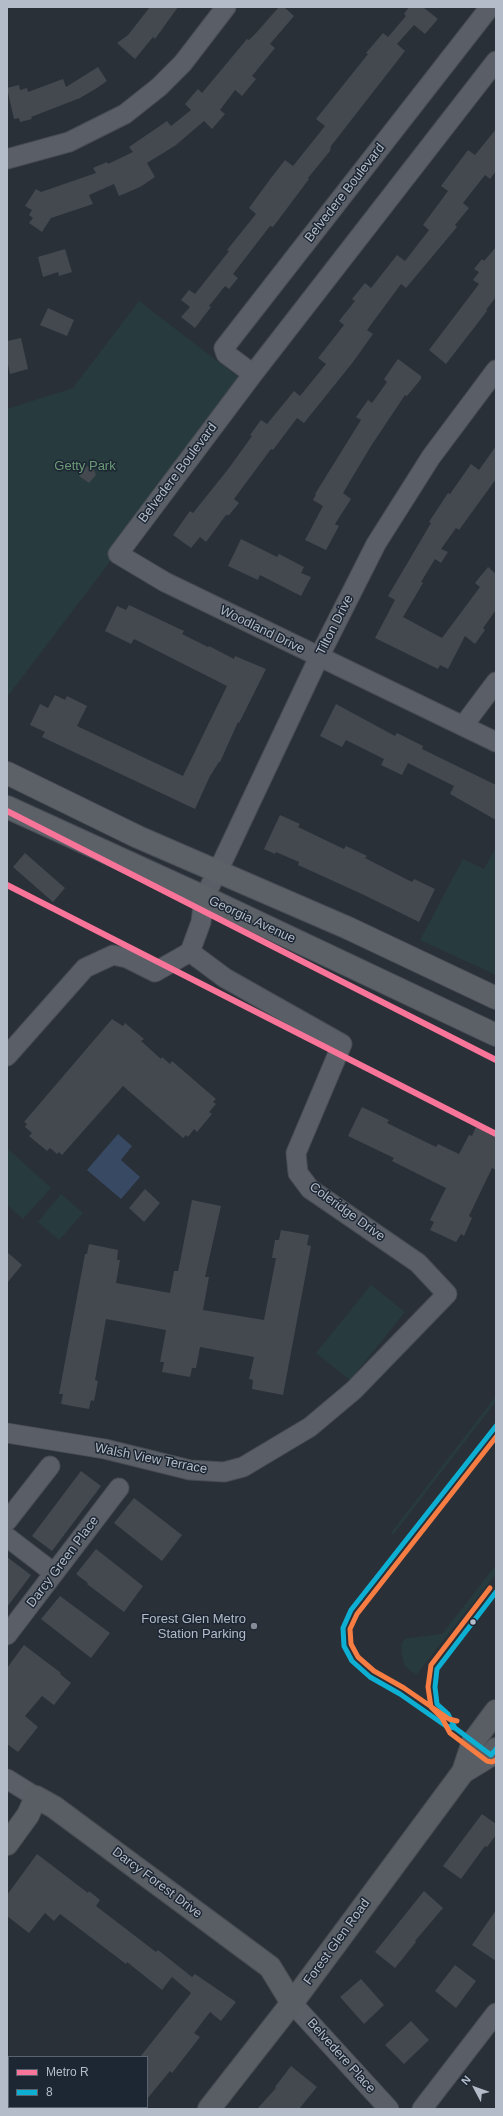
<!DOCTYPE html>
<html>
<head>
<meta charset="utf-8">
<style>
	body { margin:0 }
	#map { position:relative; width:503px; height:2116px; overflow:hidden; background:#2a3038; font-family:Arial,sans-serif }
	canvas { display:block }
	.frame { position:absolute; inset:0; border:8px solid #b4bcc9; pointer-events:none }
	.legend { position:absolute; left:8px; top:2056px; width:140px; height:52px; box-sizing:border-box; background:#1d2633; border:1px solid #59626f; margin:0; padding:5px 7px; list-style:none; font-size:12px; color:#b4bcc9 }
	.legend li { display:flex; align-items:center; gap:8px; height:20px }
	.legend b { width:20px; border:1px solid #59626f }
	.north { position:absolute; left:455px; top:2068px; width:40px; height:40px; -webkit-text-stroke:3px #1d2633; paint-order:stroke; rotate:311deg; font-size:11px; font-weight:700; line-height:16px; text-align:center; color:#b4bcc9 }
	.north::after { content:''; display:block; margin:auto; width:14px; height:18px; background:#b4bcc9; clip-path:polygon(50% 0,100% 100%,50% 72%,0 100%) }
</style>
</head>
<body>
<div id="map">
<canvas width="503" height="2116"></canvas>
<div class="frame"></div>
<ul class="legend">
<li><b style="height:5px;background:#f97499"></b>Metro R</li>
<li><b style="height:5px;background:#0dafd3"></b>8</li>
</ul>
<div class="north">N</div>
</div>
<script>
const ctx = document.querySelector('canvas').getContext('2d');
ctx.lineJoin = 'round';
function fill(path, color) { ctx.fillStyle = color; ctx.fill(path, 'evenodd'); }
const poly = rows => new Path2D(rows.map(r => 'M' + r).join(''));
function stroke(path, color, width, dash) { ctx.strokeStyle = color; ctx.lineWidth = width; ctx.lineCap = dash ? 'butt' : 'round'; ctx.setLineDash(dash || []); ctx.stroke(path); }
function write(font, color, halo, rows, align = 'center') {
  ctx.font = font + ' Arial,sans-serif'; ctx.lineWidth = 3; ctx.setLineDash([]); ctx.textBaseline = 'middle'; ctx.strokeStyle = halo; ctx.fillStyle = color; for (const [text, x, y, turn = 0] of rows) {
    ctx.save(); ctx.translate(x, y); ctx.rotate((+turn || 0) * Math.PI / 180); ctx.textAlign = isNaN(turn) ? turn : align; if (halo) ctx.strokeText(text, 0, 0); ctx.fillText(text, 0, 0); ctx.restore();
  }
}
const green = poly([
	[139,301,246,383,7,697,7,409,73,388],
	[496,847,496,975,420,940,463,859,484,869],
	[7,1148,51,1188,23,1219,7,1205],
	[61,1194,83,1213,59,1240,38,1222],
	[371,1285,405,1312,350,1380,316,1353],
	[496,1396,496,1401,393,1535,391,1533],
	[496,1565,496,1574,416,1675,405,1666,403,1661,401,1645,404,1640,408,1638,442,1634]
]);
const water = poly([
	[118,1134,132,1146,121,1160,140,1177,121,1199,87,1170]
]);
const building = poly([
	[150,7,178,7,155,39,153,37,135,59,117,43,128,35],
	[279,7,284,7,294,16,270,44,275,48,252,76,256,79,242,96,235,90,220,110,225,114,212,129,204,121,176,145,147,163,155,177,140,187,119,196,114,184,89,195,93,204,51,218,42,232,29,223,33,218,29,215,32,210,25,206,36,189,41,192,96,173,93,168,107,162,108,164,133,152,129,147,167,121,171,126,191,110,185,104,198,89,202,93,247,39,249,40,256,33],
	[409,7,423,7,438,19,425,34,414,25,397,44,405,51,331,146,330,151,308,178,309,179,273,227,270,226,233,274,238,278,229,289,225,286,209,306,211,307,195,328,181,317,190,307,181,300,189,290,195,294,229,251,227,250,256,214,249,208,271,178,285,160,293,166,325,126,316,119,368,54,366,53,383,33,388,37,406,16,404,14],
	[98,67,107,81,97,88,80,98,31,117,32,119,20,122,19,118,14,119,7,88,19,85,20,90,27,88,28,92,63,79,66,87],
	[496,129,496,171,490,179,485,175,463,203,469,208,455,225,457,227,406,288,401,284,367,330,373,334,353,362,304,423,297,418,273,450,271,449,234,499,239,503,229,515,226,515,206,542,200,537,191,548,173,535,190,511,193,513,229,468,252,436,250,435,261,420,267,424,294,391,300,396,326,364,318,358,344,325,339,321,355,301,352,299,365,283,371,288,397,255,405,261,429,230,423,225,448,191,441,186,468,150,475,155],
	[496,247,496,297,486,310,487,311,446,364,429,350,479,284,473,280,479,272,474,269,482,259,484,261],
	[65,249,72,272,59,276,58,272,43,277,38,257],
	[48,308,74,320,67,336,40,325],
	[21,338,28,369,10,374,7,360,7,341],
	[398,359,421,376,421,379,407,396,405,395,371,446,343,493,351,499,335,524,339,526,326,550,305,540,323,506,313,500,316,494,315,494,361,420,356,417,368,400,372,403,387,382,384,379],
	[496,446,496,479,459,530,456,528,441,549,448,552,441,563,435,559,421,582,423,583,403,617,442,638,480,587,475,583,488,567,496,574,496,610,483,628,485,630,475,644,465,636,448,669,440,665,438,669,375,638,395,600,388,596,431,523,429,522,448,493,450,494,471,464,479,470],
	[87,466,94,470,96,475,89,483,79,476],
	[241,539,277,557,279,554,304,567,301,573,311,577,301,596,260,575,258,580,228,566],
	[129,605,184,631,182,634,208,647,209,646,234,659,235,656,266,669,239,723,238,722,220,762,219,762,210,776,195,809,42,737,45,732,30,725,40,704,48,708,55,695,65,700,67,696,87,706,77,726,183,776,227,686,134,639,131,644,105,631,117,606,126,610],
	[336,704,395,736,397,733,423,746,422,749,496,785,496,820,450,794,454,786,408,763,402,775,381,765,384,759,346,740,342,747,320,736],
	[280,815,300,824,298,827,344,849,346,846,367,856,365,858,412,882,414,879,435,889,419,922,364,895,298,865,299,862,276,852,275,854,264,849],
	[25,853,65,888,53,902,13,867],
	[112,1019,123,1026,125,1023,144,1039,141,1041,161,1059,162,1057,170,1064,172,1061,216,1099,213,1102,216,1104,209,1112,212,1114,197,1132,194,1129,188,1137,186,1135,183,1138,123,1086,62,1155,59,1152,57,1154,50,1148,47,1151,29,1136,32,1133,25,1127,27,1124,24,1122],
	[362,1107,389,1120,387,1123,436,1147,438,1144,459,1154,469,1135,472,1136,476,1127,496,1137,496,1170,492,1168,469,1216,472,1218,464,1236,461,1234,456,1242,430,1230,434,1222,430,1220,446,1188,392,1161,394,1158,348,1136],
	[145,1189,160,1203,144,1222,129,1208],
	[192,1200,221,1206,205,1277,209,1277,203,1310,264,1320,276,1258,272,1258,275,1240,279,1240,281,1230,309,1235,307,1245,311,1246,283,1395,252,1389,253,1380,249,1379,254,1357,200,1347,196,1368,192,1368,190,1377,162,1372,164,1362,160,1362,166,1330,106,1319,95,1380,98,1381,94,1401,91,1400,89,1409,61,1404,63,1394,59,1394,85,1254,87,1254,89,1244,118,1250,117,1260,120,1260,116,1283,170,1293,174,1271,178,1271,180,1262],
	[7,1252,22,1265,7,1283],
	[81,1471,101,1486,52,1551,32,1536],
	[134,1498,182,1535,162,1561,114,1523],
	[96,1549,143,1586,124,1612,87,1584,88,1583,76,1574],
	[7,1557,31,1575,7,1607],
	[60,1596,110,1633,91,1658,41,1619],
	[24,1645,61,1673,60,1674,71,1683,54,1705,42,1696,25,1716,38,1727,18,1752,7,1744,7,1668],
	[482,1814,496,1824,496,1835,487,1847,485,1846,461,1879,443,1866],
	[37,1854,88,1893,89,1891,100,1900,96,1906,156,1952,158,1950,192,1977,195,1974,236,2002,221,2021,210,2012,194,2033,200,2037,172,2073,170,2071,147,2099,147,2057,140,2057,191,1993,172,1977,162,1990,127,1962,126,1964,60,1914,54,1921,45,1913,29,1933,7,1916,7,1895],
	[424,1891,443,1908,415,1941,416,1942,395,1968,375,1952],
	[496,1910,496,1961,472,1945],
	[455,1965,476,1981,456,2008,435,1991],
	[361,1979,384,2005,364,2024,340,1997],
	[411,2021,429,2040,404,2064,385,2045],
	[291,2066,317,2087,299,2109,257,2109,276,2088,275,2087]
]);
const street = poly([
	[496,61,253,374,118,554,165,582,496,742],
	[7,159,69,142,125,114,159,87,183,63,226,7],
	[253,374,226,354,224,348,490,7],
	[463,726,496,682],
	[7,1056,85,968,113,955,127,958,155,972,190,952,201,922,204,897,218,871,319,657,376,544,431,457,496,370],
	[7,1433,105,1449,190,1470,224,1472,243,1467,310,1427,354,1390,447,1294,418,1263,310,1189,298,1173,296,1153,342,1044,225,978,190,952],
	[7,1521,50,1466],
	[7,1537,54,1573],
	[7,1635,119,1488],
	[7,1779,36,1797],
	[292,2003,389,2109],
	[422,2109,496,2013]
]);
const secondary = poly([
	[463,1772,491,1755,496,1749],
	[7,1844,28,1815,36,1797,54,1807,270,1967,292,2003],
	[209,2109,292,2003,463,1772,473,1742,496,1711]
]);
const primary = poly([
	[7,773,138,837,348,928,496,998],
	[7,807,204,897,496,1035]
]);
const bus1 = poly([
	[496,1592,437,1669,435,1687,437,1704,448,1714,455,1728,491,1755,496,1749],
	[455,1728,446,1726,400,1694,370,1677,352,1661,344,1646,343,1628,351,1610,496,1426]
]);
const bus2 = poly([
	[490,1588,431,1665,428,1687,431,1707,442,1718,450,1733,487,1761,492,1762,496,1760],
	[457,1721,449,1719,404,1688,374,1671,358,1657,351,1644,350,1629,357,1614,496,1437]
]);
const metro1 = poly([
	[7,811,496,1060],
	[7,885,496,1134]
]);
const markers = [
	[473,1622,3.5,"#b4bcc9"],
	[254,1626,4,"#848b96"]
];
const streetNames = [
	["Belvedere Boulevard",345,193,-52],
	["Belvedere Boulevard",178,473,-53],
	["Tilton Drive",335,625,-63],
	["Woodland Drive",262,630,26],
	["Georgia Avenue",252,920,25],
	["Coleridge Drive",347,1212,36],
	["Walsh View Terrace",151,1459,11],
	["Darcy Green Place",63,1562,-53],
	["Darcy Forest Drive",157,1883,37],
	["Forest Glen Road",337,1942,-54],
	["Belvedere Place",341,2056,48]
];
const parkNames = [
	["Getty Park",85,466]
];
const poiNames = [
	["Forest Glen Metro",246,1619],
	["Station Parking",246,1634]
];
fill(green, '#273a3e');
fill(water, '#384963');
fill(building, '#444950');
stroke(street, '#484c53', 21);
stroke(secondary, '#484c53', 24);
stroke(primary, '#484c55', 24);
stroke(street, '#5a5e66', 19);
stroke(secondary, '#595d64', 22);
stroke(primary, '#5c6168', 22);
stroke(bus1, '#0dafd3', 5);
stroke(bus2, '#f77d43', 5);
stroke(metro1, '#f97499', 6);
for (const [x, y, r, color] of markers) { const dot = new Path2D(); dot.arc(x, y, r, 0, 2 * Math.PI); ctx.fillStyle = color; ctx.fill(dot); stroke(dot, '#1d2633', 1.5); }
write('13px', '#b4bcc9', '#1d2633', streetNames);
write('13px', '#6b9a76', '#1d2633', parkNames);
write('13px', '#b4bcc9', '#1d2633', poiNames, 'right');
</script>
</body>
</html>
